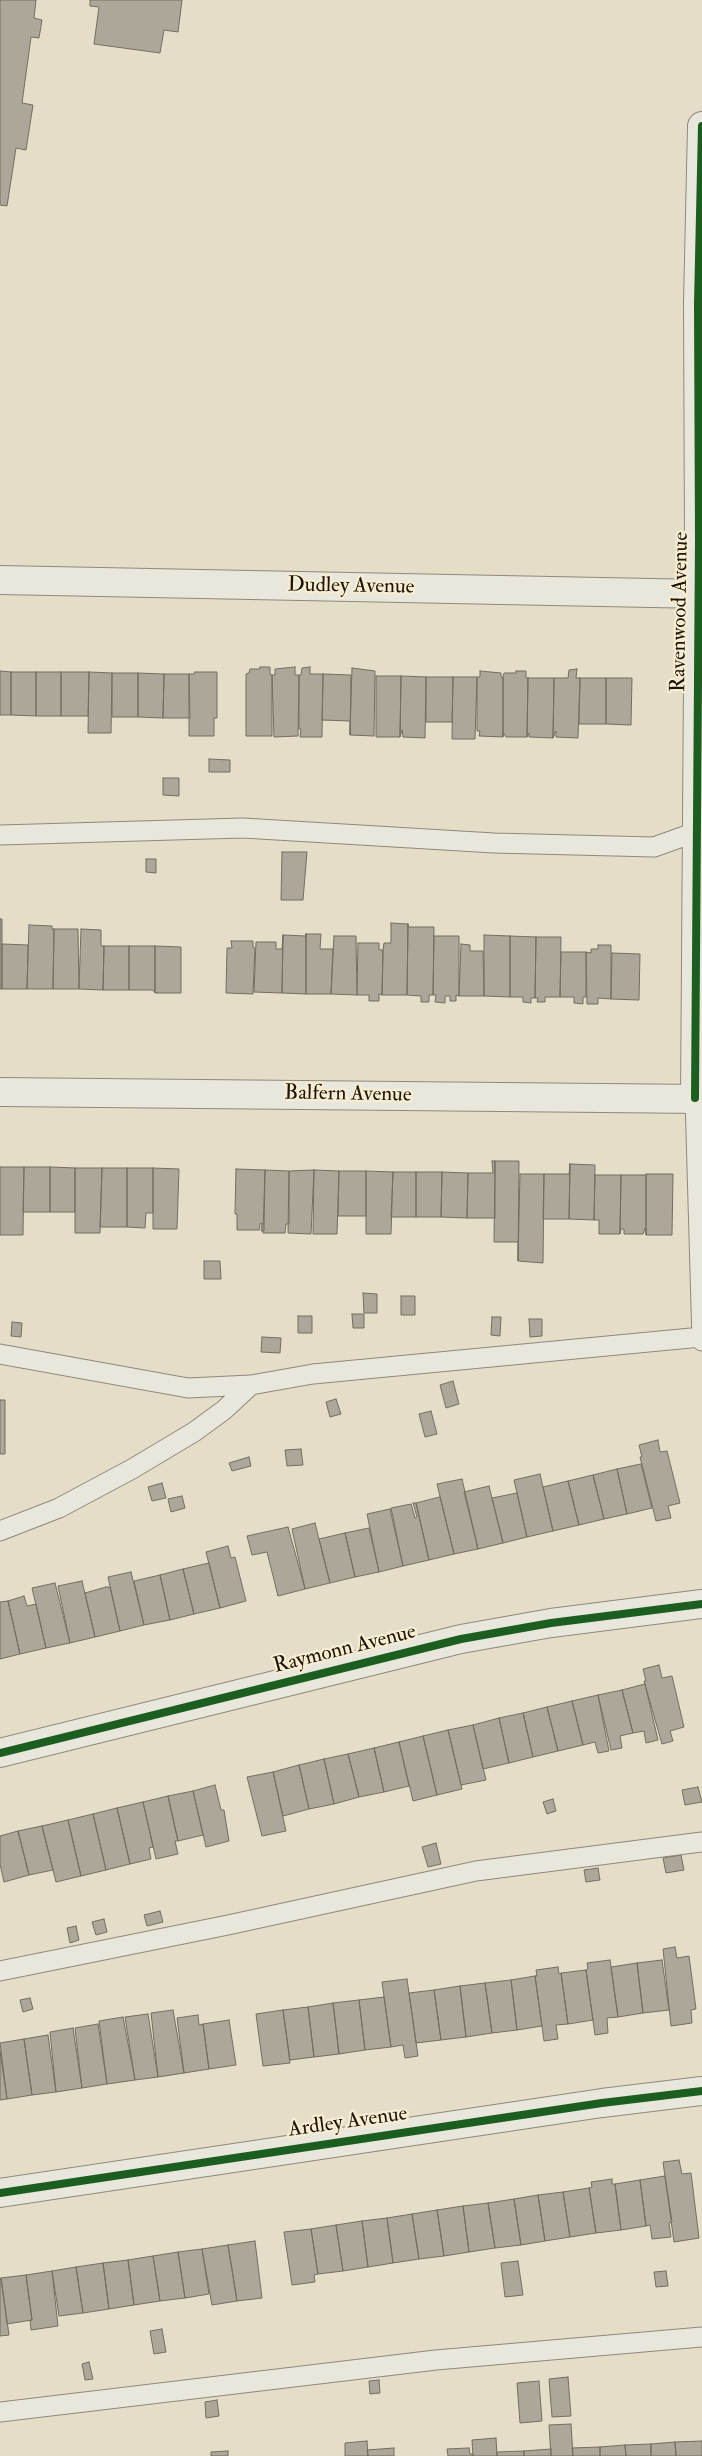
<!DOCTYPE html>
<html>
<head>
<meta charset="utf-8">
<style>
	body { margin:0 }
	canvas { display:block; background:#e4ddc7 }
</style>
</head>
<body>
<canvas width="702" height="2456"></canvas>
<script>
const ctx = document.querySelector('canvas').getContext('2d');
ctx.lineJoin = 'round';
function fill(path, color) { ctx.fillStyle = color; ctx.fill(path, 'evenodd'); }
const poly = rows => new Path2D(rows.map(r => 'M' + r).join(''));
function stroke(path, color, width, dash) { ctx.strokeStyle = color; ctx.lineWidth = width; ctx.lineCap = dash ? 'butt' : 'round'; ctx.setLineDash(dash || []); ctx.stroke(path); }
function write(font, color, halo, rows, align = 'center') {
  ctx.font = font + ' "IM FELL Double Pica",serif'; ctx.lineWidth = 4.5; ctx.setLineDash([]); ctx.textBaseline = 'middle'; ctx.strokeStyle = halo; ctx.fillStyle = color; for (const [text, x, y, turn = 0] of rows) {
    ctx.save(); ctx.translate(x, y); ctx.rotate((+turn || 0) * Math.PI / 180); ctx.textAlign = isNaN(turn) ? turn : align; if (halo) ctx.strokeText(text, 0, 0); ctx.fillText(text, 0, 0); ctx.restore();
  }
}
const building = poly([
	[0,0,36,0,34,18,42,20,39,38,31,37,22,103,33,105,26,150,16,148,7,206,0,205,0,0],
	[90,0,182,0,178,32,164,30,160,53,94,44,99,7,90,6,90,0],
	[260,667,270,667,270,674,272,675,272,736,246,736,246,674,249,673,250,669,260,669,260,667],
	[295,667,295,675,299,675,298,736,274,737,272,675,275,675,275,669,295,667],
	[310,667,310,674,323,674,322,737,300,737,301,729,299,729,299,675,301,675,302,668,310,667],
	[352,668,375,671,374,736,350,735,352,668],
	[577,669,576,678,580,678,578,738,556,737,556,731,553,738,554,678,568,678,569,670,577,669],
	[0,671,11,672,11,715,0,715,0,671],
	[480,671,501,673,501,677,503,677,503,737,479,736,480,731,477,731,477,677,480,677,480,671],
	[516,671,526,671,526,678,528,678,527,737,506,737,503,732,503,737,503,677,504,673,516,673,516,671],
	[11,672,36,672,36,716,11,715,11,672],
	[36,672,61,672,61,716,36,716,36,672],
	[61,672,89,672,88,716,61,716,61,672],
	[89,672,112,673,111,733,88,733,89,672],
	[195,672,217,672,217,718,214,718,214,736,189,736,189,674,194,674,195,672],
	[112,673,138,673,138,717,112,717,112,673],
	[138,673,164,674,163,718,138,717,138,673],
	[164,674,189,674,190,718,163,718,164,674],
	[323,674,351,675,350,735,350,721,322,720,323,674],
	[376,676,401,676,400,737,376,737,376,676],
	[401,676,426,677,425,738,403,737,402,730,400,737,401,676],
	[426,677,453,677,452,722,426,722,426,677],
	[453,677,477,677,475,739,452,739,453,677],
	[528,678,554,678,553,738,529,737,529,733,527,737,528,678],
	[580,678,606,678,606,724,579,724,580,678],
	[606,678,632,678,631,725,606,724,606,678],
	[209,759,230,760,230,772,209,772,209,759],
	[163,778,179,778,179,796,163,795,163,778],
	[282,852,307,852,303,900,281,900,282,852],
	[146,859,156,859,156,873,146,872,146,859],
	[0,919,2,919,2,989,0,989,0,919],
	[391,923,408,924,407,995,382,995,383,950,384,943,391,943,391,923],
	[408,924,408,927,434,927,433,995,429,995,429,1002,421,1002,421,996,407,995,408,924],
	[29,925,52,926,52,929,54,929,53,989,27,989,29,925],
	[54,929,78,929,79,989,53,989,54,929],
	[81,929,101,930,101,946,104,946,103,990,79,989,81,929],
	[306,934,306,994,282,993,283,935,306,936,306,934],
	[306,934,321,934,320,949,333,949,331,994,306,994,306,934],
	[283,935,282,993,254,992,256,942,276,942,276,949,282,949,283,935],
	[484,935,510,936,510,997,484,996,484,935],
	[334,936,356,936,357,995,331,994,334,936],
	[434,936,459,936,459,996,456,995,456,1001,450,1001,450,996,445,996,445,1003,435,1002,436,995,433,995,434,936],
	[510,936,536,937,535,998,531,998,531,1003,523,1002,523,997,510,997,510,936],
	[536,937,561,937,560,997,545,997,545,1002,537,1002,538,998,535,998,536,937],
	[231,941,253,941,253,947,255,948,253,994,226,993,227,948,232,948,231,941],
	[358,943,379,943,379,950,383,950,382,995,379,994,379,1001,369,1001,369,995,357,995,358,943],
	[2,944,28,945,27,989,2,989,2,944],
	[461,944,470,945,470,951,483,951,484,996,459,996,461,944],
	[598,945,611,945,611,999,598,998,598,1004,587,1004,586,952,591,953,591,949,598,949,598,945],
	[104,946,129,946,129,990,103,990,104,946],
	[129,946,155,946,155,993,153,990,129,990,129,946],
	[155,946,181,947,181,993,155,993,155,946],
	[561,952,586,952,586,997,583,997,583,1004,574,1003,574,997,560,997,561,952],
	[612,953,640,954,639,1000,611,999,612,953],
	[492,1161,495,1161,495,1218,467,1218,468,1173,493,1173,492,1161],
	[495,1161,519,1161,518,1261,518,1242,494,1242,495,1161],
	[570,1164,595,1165,594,1220,569,1219,570,1164],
	[570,1164,569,1219,543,1219,544,1174,569,1174,570,1164],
	[0,1167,24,1167,23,1235,0,1235,0,1167],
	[24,1167,50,1167,50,1212,23,1212,24,1167],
	[50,1167,75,1168,75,1212,50,1212,50,1167],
	[75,1168,102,1168,100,1233,75,1233,75,1168],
	[102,1168,127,1168,127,1227,100,1227,102,1168],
	[127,1168,153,1168,153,1213,146,1213,145,1228,127,1227,127,1168],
	[153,1168,179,1169,177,1229,153,1229,153,1168],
	[236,1169,265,1170,264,1231,261,1231,262,1223,260,1224,259,1230,237,1230,237,1214,235,1214,236,1169],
	[265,1170,289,1171,289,1224,286,1224,285,1233,263,1233,265,1170],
	[314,1170,339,1171,337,1234,313,1234,314,1170],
	[314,1170,311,1234,288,1233,289,1171,314,1170],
	[339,1171,366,1171,366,1216,338,1216,339,1171],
	[366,1171,393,1172,391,1234,366,1234,366,1171],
	[393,1172,416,1172,416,1217,391,1217,393,1172],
	[416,1172,442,1172,441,1217,416,1217,416,1172],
	[442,1172,468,1173,467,1218,441,1217,442,1172],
	[520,1174,544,1174,543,1263,518,1261,520,1174],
	[646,1174,673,1174,672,1235,646,1235,646,1174],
	[595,1175,621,1175,620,1234,599,1234,599,1220,594,1220,595,1175],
	[621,1175,646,1175,646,1235,645,1228,643,1234,624,1234,624,1229,621,1229,620,1234,621,1175],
	[204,1261,220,1261,221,1279,204,1279,204,1261],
	[363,1293,377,1294,377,1313,364,1313,363,1293],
	[401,1296,415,1296,415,1315,401,1315,401,1296],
	[352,1314,364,1314,364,1328,353,1328,352,1314],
	[298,1316,312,1316,312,1333,298,1333,298,1316],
	[492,1317,501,1317,500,1336,491,1335,492,1317],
	[529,1319,542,1319,542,1336,530,1337,529,1319],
	[12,1322,22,1323,21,1337,11,1336,12,1322],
	[262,1337,281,1338,280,1353,261,1352,262,1337],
	[453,1381,459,1404,446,1408,440,1385,453,1381],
	[336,1399,341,1414,330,1417,326,1402,336,1399],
	[0,1400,5,1400,5,1454,0,1454,0,1400],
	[431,1411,437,1434,425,1437,419,1414,431,1411],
	[658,1440,660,1452,667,1451,680,1503,668,1506,671,1518,656,1521,640,1457,642,1457,639,1445,658,1440],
	[301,1449,303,1465,287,1466,285,1450,301,1449],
	[249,1457,251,1466,232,1471,229,1463,249,1457],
	[641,1464,652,1508,627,1514,617,1469,641,1464],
	[617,1469,627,1514,604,1519,593,1475,617,1469],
	[540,1474,553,1531,527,1537,514,1480,540,1474],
	[593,1475,604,1519,579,1525,568,1481,593,1475],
	[462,1479,478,1549,454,1554,437,1484,462,1479],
	[568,1481,579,1525,553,1531,543,1487,568,1481],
	[162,1483,166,1498,152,1501,148,1487,162,1483],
	[489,1486,503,1543,478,1549,464,1492,489,1486],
	[517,1493,527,1537,503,1543,492,1498,517,1493],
	[182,1496,185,1508,171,1512,168,1499,182,1496],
	[440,1497,454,1554,429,1560,416,1503,440,1497],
	[413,1503,416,1503,429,1560,403,1566,391,1508,411,1504,415,1518,417,1517,413,1503],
	[390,1509,403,1566,379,1572,367,1514,390,1509],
	[315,1523,330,1583,305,1589,292,1529,315,1523],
	[288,1527,305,1589,278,1596,267,1552,252,1555,247,1536,288,1527],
	[369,1528,379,1572,355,1577,345,1533,369,1528],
	[345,1533,355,1577,330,1583,319,1539,345,1533],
	[228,1546,231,1558,235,1557,246,1601,220,1608,206,1552,228,1546],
	[209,1563,220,1608,194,1614,183,1569,209,1563],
	[183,1569,194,1614,170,1620,160,1575,183,1569],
	[131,1572,144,1625,120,1631,108,1577,131,1572],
	[160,1575,170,1620,144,1625,134,1581,160,1575],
	[82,1581,95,1637,70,1643,58,1586,82,1581],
	[55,1583,70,1643,46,1648,32,1588,55,1583],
	[106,1587,110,1587,120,1631,95,1637,85,1593,106,1587],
	[24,1596,27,1606,36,1604,46,1648,20,1654,8,1601,24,1596],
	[8,1601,20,1654,0,1659,0,1602,8,1601],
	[659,1665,662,1678,672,1676,684,1727,670,1731,673,1741,662,1744,644,1681,646,1681,643,1669,659,1665],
	[645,1684,658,1740,646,1743,644,1731,633,1733,622,1690,645,1684],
	[622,1690,633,1733,620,1736,622,1748,611,1750,598,1695,622,1690],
	[598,1695,609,1751,598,1753,595,1742,583,1745,572,1701,598,1695],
	[572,1701,583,1745,558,1751,547,1707,572,1701],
	[547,1707,558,1751,533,1757,523,1713,547,1707],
	[523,1713,533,1757,509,1763,499,1718,523,1713],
	[499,1718,509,1763,483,1769,473,1725,499,1718],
	[473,1725,486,1780,461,1785,448,1730,473,1725],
	[448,1730,462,1789,437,1795,423,1736,448,1730],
	[423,1736,437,1795,413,1801,399,1742,423,1736],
	[399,1742,409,1786,384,1792,374,1748,399,1742],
	[374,1748,384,1792,359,1797,348,1754,374,1748],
	[348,1754,359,1797,334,1804,324,1759,348,1754],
	[324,1759,334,1804,309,1809,299,1765,324,1759],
	[299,1765,309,1809,283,1816,273,1772,299,1765],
	[273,1772,286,1831,262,1836,247,1777,273,1772],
	[215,1785,221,1810,224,1810,229,1841,206,1847,193,1791,215,1785],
	[698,1787,702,1802,685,1805,682,1790,698,1787],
	[193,1791,203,1835,178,1841,168,1796,193,1791],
	[168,1796,178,1841,175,1841,178,1854,156,1859,143,1802,168,1796],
	[553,1799,556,1811,547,1814,543,1802,553,1799],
	[143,1802,153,1847,149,1848,151,1859,130,1864,117,1808,143,1802],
	[117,1808,130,1864,106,1870,93,1814,117,1808],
	[93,1814,106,1870,81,1876,68,1820,93,1814],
	[68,1820,81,1876,56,1882,42,1826,68,1820],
	[42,1826,53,1870,29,1875,18,1831,42,1826],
	[18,1831,29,1875,4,1882,0,1864,0,1836,18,1831],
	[436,1843,441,1864,428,1867,422,1847,436,1843],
	[681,1855,684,1870,666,1873,663,1858,681,1855],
	[598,1868,600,1880,586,1882,584,1870,598,1868],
	[160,1911,163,1922,147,1926,144,1915,160,1911],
	[104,1919,107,1932,96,1935,92,1922,104,1919],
	[76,1926,79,1940,70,1943,67,1928,76,1926],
	[675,1947,677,1958,689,1956,696,2009,691,2010,692,2023,671,2026,663,1949,675,1947],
	[610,1960,618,2017,607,2018,608,2033,595,2035,586,1970,588,1969,587,1963,610,1960],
	[662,1960,669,2010,643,2013,637,1963,662,1960],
	[637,1963,643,2013,618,2017,611,1967,637,1963],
	[558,1967,559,1974,561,1973,568,2024,556,2025,558,2039,544,2041,535,1976,537,1976,536,1970,558,1967],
	[586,1970,593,2020,568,2024,561,1973,586,1970],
	[535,1976,542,2026,517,2030,511,1980,535,1976],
	[407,1979,418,2056,405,2058,403,2045,391,2047,382,1982,407,1979],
	[511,1980,517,2030,492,2033,485,1983,511,1980],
	[485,1983,492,2033,466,2037,460,1986,485,1983],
	[460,1986,466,2037,441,2040,434,1990,460,1986],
	[434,1990,441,2040,416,2043,409,1993,434,1990],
	[384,1997,391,2047,365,2050,359,2000,384,1997],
	[30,1998,33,2009,23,2012,20,2000,30,1998],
	[359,2000,365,2050,339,2054,333,2003,359,2000],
	[333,2003,339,2054,314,2057,308,2007,333,2003],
	[308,2007,314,2057,290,2060,283,2010,308,2007],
	[173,2010,184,2073,158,2077,151,2013,173,2010],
	[283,2010,290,2063,263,2066,256,2014,283,2010],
	[148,2014,158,2077,135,2080,125,2017,148,2014],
	[198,2015,199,2025,203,2024,209,2069,184,2073,177,2018,198,2015],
	[123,2017,135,2080,107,2084,99,2021,123,2017],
	[229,2020,236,2065,209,2069,203,2024,229,2020],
	[98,2024,107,2084,82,2088,75,2028,98,2024],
	[73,2028,82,2088,56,2092,50,2032,73,2028],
	[48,2035,56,2092,32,2095,24,2039,48,2035],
	[24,2039,32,2095,7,2099,0,2043,24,2039],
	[0,2051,7,2099,0,2100,0,2051],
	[679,2160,682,2174,691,2173,699,2238,674,2242,663,2162,679,2160],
	[665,2176,672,2222,669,2223,671,2237,652,2239,650,2225,646,2226,640,2180,665,2176],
	[612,2179,612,2184,615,2184,621,2230,596,2233,589,2188,592,2187,591,2182,612,2179],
	[640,2180,646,2226,621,2230,615,2184,640,2180],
	[589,2188,596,2233,570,2237,563,2192,589,2188],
	[563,2192,570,2237,545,2241,538,2195,563,2192],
	[538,2195,545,2241,521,2245,514,2199,538,2195],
	[514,2199,521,2245,495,2248,488,2203,514,2199],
	[488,2203,495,2248,469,2252,463,2206,488,2203],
	[463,2206,469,2252,444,2256,437,2210,463,2206],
	[437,2210,444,2256,419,2259,412,2214,437,2210],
	[412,2214,419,2259,393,2263,387,2218,412,2214],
	[387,2218,393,2263,368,2267,362,2221,387,2218],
	[362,2221,368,2267,343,2271,336,2225,362,2221],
	[336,2225,343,2271,318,2274,311,2229,336,2225],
	[311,2229,318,2274,314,2275,315,2282,292,2285,284,2232,311,2229],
	[255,2241,262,2298,237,2301,228,2245,255,2241],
	[228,2245,237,2301,212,2305,202,2249,228,2245],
	[202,2249,209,2294,185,2298,178,2252,202,2249],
	[178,2252,185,2298,160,2301,153,2256,178,2252],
	[153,2256,160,2301,134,2305,128,2260,153,2256],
	[128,2260,134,2305,109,2309,103,2263,128,2260],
	[518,2261,523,2295,505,2297,501,2263,518,2261],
	[103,2263,109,2309,83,2313,76,2267,103,2263],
	[76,2267,83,2313,59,2316,52,2271,76,2267],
	[52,2271,58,2326,31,2330,30,2320,32,2320,26,2275,52,2271],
	[666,2271,668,2286,656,2287,654,2272,666,2271],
	[26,2275,32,2320,7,2324,1,2278,26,2275],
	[1,2278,9,2335,0,2336,0,2279,1,2278],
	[162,2329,166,2352,154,2354,150,2331,162,2329],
	[89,2362,93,2379,85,2380,82,2364,89,2362],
	[568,2377,571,2416,552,2417,549,2379,568,2377],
	[379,2380,380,2393,370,2394,369,2381,379,2380],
	[539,2381,542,2421,520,2423,517,2383,539,2381],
	[217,2400,219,2416,206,2418,205,2402,217,2400],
	[571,2424,573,2456,551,2456,549,2425,571,2424],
	[496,2438,497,2456,473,2456,472,2440,496,2438],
	[367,2441,368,2456,345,2456,345,2443,367,2441],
	[702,2441,702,2456,676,2456,675,2442,702,2441],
	[675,2442,676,2456,651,2456,651,2444,675,2442],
	[651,2444,651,2456,626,2456,625,2445,651,2444],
	[625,2445,626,2456,600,2456,600,2447,625,2445],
	[600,2447,600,2456,573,2456,572,2448,600,2447],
	[394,2448,394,2456,368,2456,367,2450,394,2448],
	[469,2448,470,2454,473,2454,473,2456,448,2456,447,2449,469,2448],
	[551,2449,551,2456,524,2456,524,2451,551,2449],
	[228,2451,228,2456,211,2456,211,2452,228,2451],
	[524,2451,524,2456,497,2456,497,2452,524,2451]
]);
const lane = poly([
	[0,835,243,828,494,843,654,847,696,832,702,834],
	[695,1098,702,1341],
	[0,1354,188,1388,251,1385,313,1374,702,1337],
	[0,1531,59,1508,132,1469,194,1432,224,1410,251,1385],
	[0,1971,228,1925,476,1871,702,1842],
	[0,2412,436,2360,702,2337]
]);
const street = poly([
	[0,580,702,594],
	[0,1092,702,1099],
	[695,1098,699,540,698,303,702,126],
	[0,1753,461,1639,551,1623,702,1604],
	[0,2193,602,2103,702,2091]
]);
const cycleway = poly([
	[695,1098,699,540,698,303,702,126],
	[0,1753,461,1639,551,1623,702,1604],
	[0,2193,602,2103,702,2091]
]);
const streetNames = [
	["Dudley Avenue",351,587,1],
	["Ravenwood Avenue",681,612,-89],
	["Balfern Avenue",348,1095,1],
	["Raymonn Avenue",345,1650,-14],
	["Ardley Avenue",348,2123,-8]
];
fill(building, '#aca798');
stroke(building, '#736e61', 1);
stroke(lane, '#8f897c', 21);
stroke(street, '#8f897c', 30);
stroke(lane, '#e9e6db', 19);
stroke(street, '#e9e6db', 28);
stroke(cycleway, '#1b5e20', 8);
write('21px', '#1e1407', '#f6edd2', streetNames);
</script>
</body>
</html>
